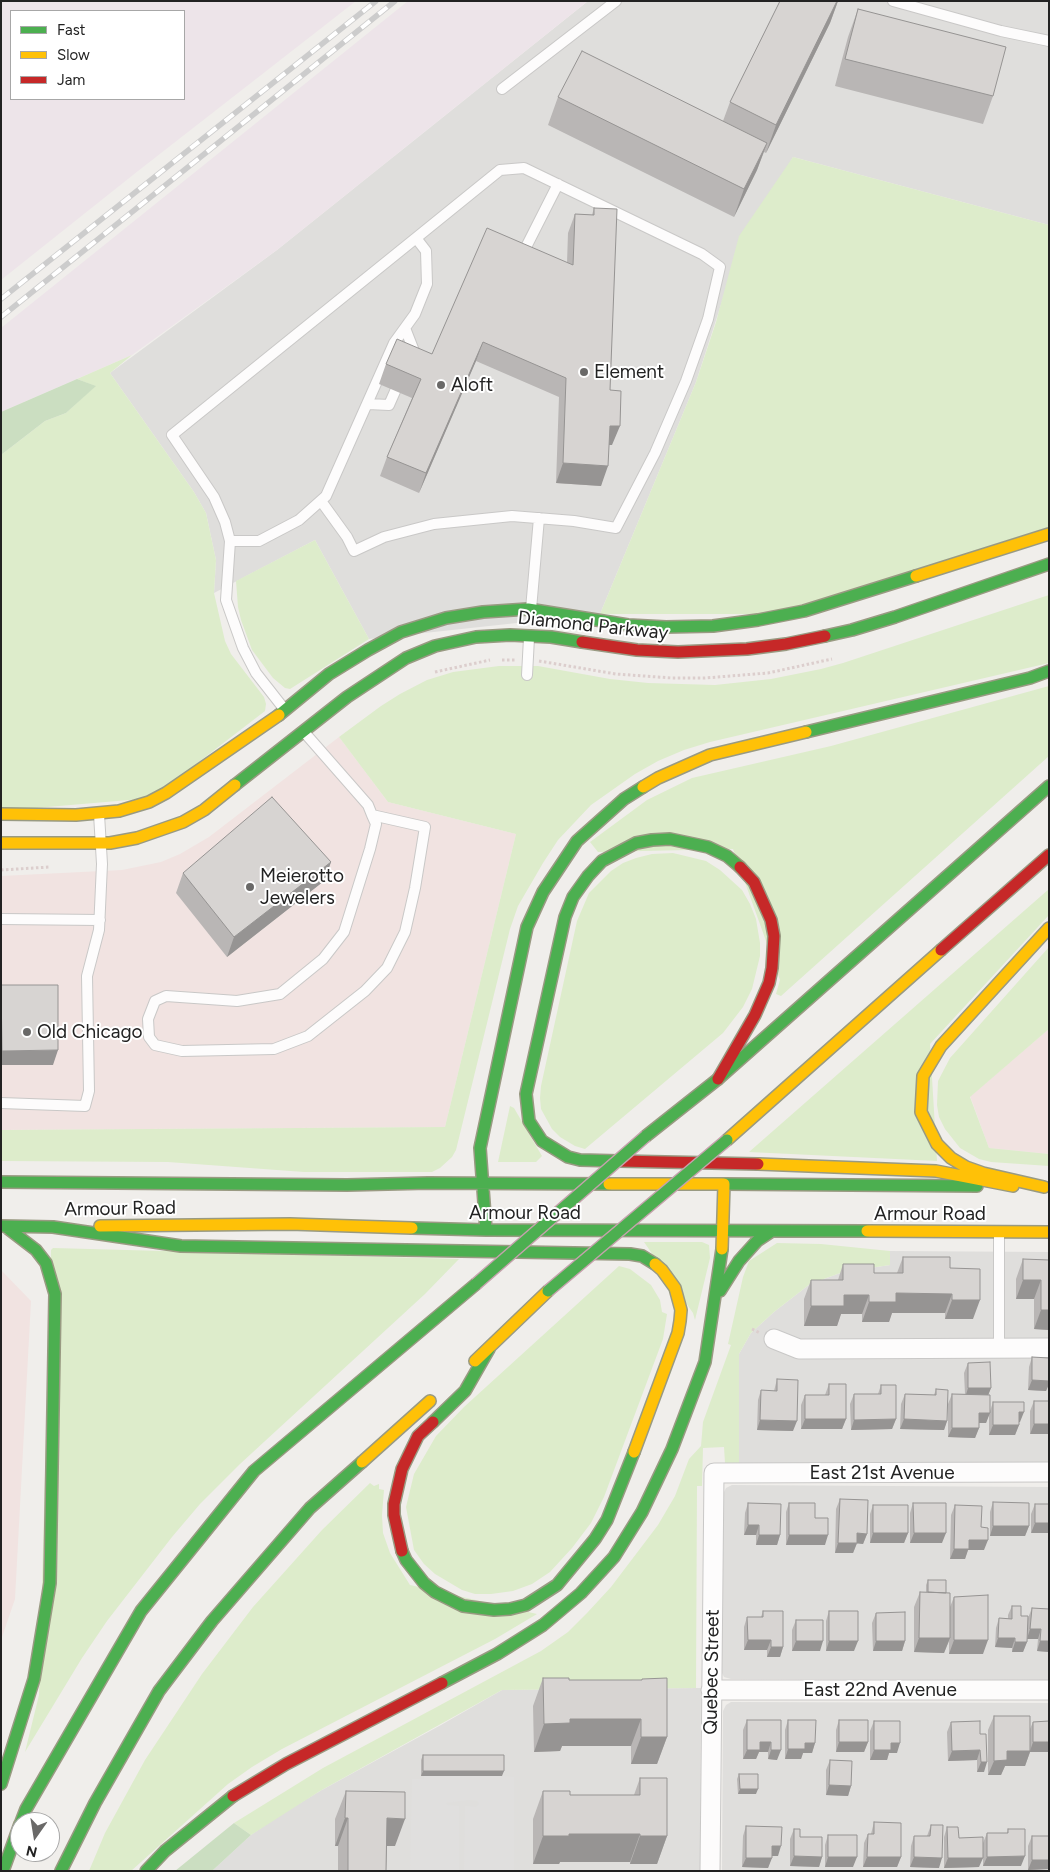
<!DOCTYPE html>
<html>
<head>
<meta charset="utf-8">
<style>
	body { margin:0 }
	#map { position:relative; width:1050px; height:1872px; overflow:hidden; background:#f0eeeb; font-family:Figtree,sans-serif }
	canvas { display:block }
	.frame { position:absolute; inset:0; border:2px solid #222; pointer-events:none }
	.legend { position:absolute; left:10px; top:10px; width:175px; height:90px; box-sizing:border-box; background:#fff; border:1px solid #a7a7a7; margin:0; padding:6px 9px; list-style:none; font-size:15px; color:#222 }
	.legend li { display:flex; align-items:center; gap:10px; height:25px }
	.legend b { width:25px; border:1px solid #a7a7a7 }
	.north { position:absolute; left:10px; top:1812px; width:50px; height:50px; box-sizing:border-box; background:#fff; border:1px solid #a7a7a7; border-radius:50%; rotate:193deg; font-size:14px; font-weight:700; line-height:20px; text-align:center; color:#222 }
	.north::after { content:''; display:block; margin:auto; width:18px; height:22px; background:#6a6968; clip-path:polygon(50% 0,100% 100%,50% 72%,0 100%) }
</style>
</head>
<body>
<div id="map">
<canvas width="1050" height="1872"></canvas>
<div class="frame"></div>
<ul class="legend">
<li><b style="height:6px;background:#4caf50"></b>Fast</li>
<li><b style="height:6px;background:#ffc107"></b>Slow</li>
<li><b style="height:6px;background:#c62828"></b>Jam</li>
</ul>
<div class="north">N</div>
</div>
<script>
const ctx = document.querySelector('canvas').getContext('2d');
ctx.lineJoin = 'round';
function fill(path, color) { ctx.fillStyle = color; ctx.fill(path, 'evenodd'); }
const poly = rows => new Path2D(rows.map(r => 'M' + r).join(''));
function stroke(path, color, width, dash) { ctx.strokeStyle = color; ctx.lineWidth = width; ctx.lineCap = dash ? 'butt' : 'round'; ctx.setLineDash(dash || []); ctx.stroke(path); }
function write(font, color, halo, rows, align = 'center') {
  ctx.font = font + ' Figtree,sans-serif'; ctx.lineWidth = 4; ctx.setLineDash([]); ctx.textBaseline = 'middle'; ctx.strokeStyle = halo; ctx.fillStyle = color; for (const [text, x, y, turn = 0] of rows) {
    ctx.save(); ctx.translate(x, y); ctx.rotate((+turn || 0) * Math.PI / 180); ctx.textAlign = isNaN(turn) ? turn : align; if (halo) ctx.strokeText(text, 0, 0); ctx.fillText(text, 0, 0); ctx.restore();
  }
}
const residential = poly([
	[588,1,1049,1,1049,225,793,157,728,283,696,382,600,614,369,639,315,540,214,593,216,560,206,513,194,492,110,373,277,250],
	[890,1251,1049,1252,1049,1464,739,1463,739,1354,751,1333,774,1312,810,1284,843,1272,890,1265],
	[732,1485,1049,1487,1049,1680,731,1679,724,1677,721,1671,723,1494,726,1488],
	[696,1688,701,1688,700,1871,212,1871,251,1835,272,1820,320,1791,441,1725,502,1690],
	[731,1702,1049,1703,1049,1871,722,1871,723,1711,726,1705]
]);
const commercial = poly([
	[339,737,388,802,516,834,445,1127,1,1130,1,876,122,870,161,862,180,854,209,837],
	[1049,1029,1049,1154,989,1148,970,1096],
	[1,1270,31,1301,15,1599,1,1640]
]);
const industrial = poly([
	[1,1,356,1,138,171,1,280],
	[11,11,184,11,184,99,11,99],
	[408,1,588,1,277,250,132,355,1,412,1,328]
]);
const grass = poly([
	[793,157,1049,225,1049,527,776,614,600,614,696,382,716,322,739,236],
	[132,355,110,373,194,492,206,513,216,560,214,593,225,641,231,654,264,697,266,704,265,711,152,798,1,811,1,455,45,421,66,413,95,386,77,379],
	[315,540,369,639,290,689,285,688,273,678,252,650,241,620,238,607,236,581],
	[1049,595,1049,663,710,742,684,750,658,761,635,774,591,805,558,840,543,863,518,906,510,929,456,1150,452,1157,440,1168,432,1172,304,1172,168,1162,1,1161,1,1130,445,1127,516,834,388,802,339,737,381,706,400,694,427,680,453,672,499,666,538,666,610,679,648,683,715,685,771,679,821,669,843,663],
	[1049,686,1049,756,781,996,776,994,780,980,733,849,598,852,590,842,647,800,692,778,831,746],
	[673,853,706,861,720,870,742,890,750,904,756,919,760,943,760,956,752,989,743,1007,723,1033,585,1149,575,1146,560,1137,552,1129,541,1109,540,1098,541,1086,577,921,589,893,611,871,623,863,636,858,652,854],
	[1049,889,1049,915,930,1044,937,1161,749,1152],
	[1049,947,1049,1029,970,1097,989,1148,1049,1154,1049,1166,991,1162,979,1159,960,1148,945,1129,939,1117,937,1105,938,1081,950,1058],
	[510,1106,514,1108,542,1156,536,1162,498,1162],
	[644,1242,702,1242,709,1245,710,1258,695,1320,693,1313],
	[777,1243,821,1244,890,1251,890,1265,843,1272,810,1284,774,1312,751,1333,739,1354,739,1463,725,1463,724,1447,703,1448,702,1486,697,1486,696,1688,502,1690,320,1791,251,1835,234,1823,323,1768,541,1651,568,1632,587,1613,611,1587,658,1525,675,1496,689,1459,701,1446,703,1422,731,1345,728,1344,743,1277,749,1261],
	[53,1248,459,1259,425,1294,240,1464,200,1504,172,1537,107,1621,82,1658,25,1752,39,1695,51,1250],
	[619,1266,630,1269,651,1285,660,1300,662,1312,667,1314,663,1339,604,1497,591,1523,572,1548,550,1572,532,1584,513,1591,491,1594,475,1594,462,1590,435,1574,424,1564,414,1550,406,1507,414,1474,436,1436,464,1407],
	[370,1483,374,1486,379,1484,379,1489,384,1490,382,1515,383,1533,390,1553,410,1585,537,1614,495,1639,282,1749,252,1767,228,1784,131,1871,89,1871,105,1833,145,1760,202,1674,253,1607,322,1530]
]);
const forest = poly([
	[77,379,96,386,66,413,45,421,1,455,1,412],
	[234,1823,251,1835,212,1871,175,1871]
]);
const parking = poly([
	[424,1760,505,1760,504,1776,514,1777,514,1871,464,1871,465,1806,476,1807,479,1803,477,1801,468,1800,446,1803,447,1805,459,1806,459,1871,410,1871,412,1779,424,1779]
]);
const path = poly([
	[502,660,515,660],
	[539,661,616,674,672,678,705,678,768,673,832,659],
	[435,672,490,660],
	[1,870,50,867],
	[752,1329,760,1333]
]);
const lane = poly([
	[893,1,1001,31,1049,41],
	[502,89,616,1],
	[521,257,558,184],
	[405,328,414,351,411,355],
	[368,404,389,405,400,380],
	[321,501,347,537,354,551,384,537,434,524,512,516,574,521,616,528,655,453,686,381,708,319,720,267,702,254,524,168,500,170,416,238],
	[230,541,225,522,214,497,172,435,416,238,426,251,427,284,415,314,394,343,326,496,299,520,259,541,230,541,226,600,243,648,256,673,285,710],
	[531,609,539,518],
	[527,675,529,638],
	[304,732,368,805,372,815,376,824,370,849,344,932,323,959,280,994,237,1001,166,996,155,1001,148,1019,149,1037,155,1045,182,1051,274,1049,308,1036,365,991,387,968,405,932,415,888,425,827,372,815],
	[1,919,100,920],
	[1,1103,85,1106,89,1091,87,976,99,930,102,864,99,814],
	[999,1234,999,1348]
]);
const street = poly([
	[774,1339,799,1349,1049,1348],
	[711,1690,1049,1690],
	[710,1871,714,1473,1049,1472]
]);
const fast = poly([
	[825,636,852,630,895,617,1049,564],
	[279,715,329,674,368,650,401,632,446,618,483,612,528,609,628,625,666,627,713,626,758,620,804,611,916,576],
	[806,732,1030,678,1049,671],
	[235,785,347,697,406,658,435,646,476,637,510,635,551,637,582,642],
	[646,1136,718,1079,1049,786],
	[619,1161,580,1160,568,1157,542,1141,529,1121,526,1094,565,917,573,897,588,876,602,861,636,843,652,840,670,839,708,847,727,856,740,867],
	[1,1182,347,1185,428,1183,609,1184],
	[724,1184,977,1186],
	[1,1226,53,1227,181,1246,630,1254,642,1256,655,1264],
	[412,1228,486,1230,867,1231],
	[486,1230,480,1148,527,927,543,892,577,841,624,799,643,787],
	[720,1291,739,1261,757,1241,772,1231],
	[433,1422,465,1391,489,1349],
	[402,1551,406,1560,424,1583,435,1592,463,1606,494,1610,510,1609,526,1605,557,1585,595,1539,607,1520,634,1452],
	[442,1683,497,1654,543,1625,581,1593,614,1557,642,1512,672,1449,705,1362,722,1249],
	[1,1784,34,1679,50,1583,55,1294,46,1263,36,1250,6,1227],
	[21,1822,26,1809,141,1611,254,1471,476,1284],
	[3,1871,20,1824],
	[61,1871,95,1803,159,1691,212,1621,310,1508,362,1462],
	[146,1871,165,1851,233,1796]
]);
const slow = poly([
	[916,576,1049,534],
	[643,787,658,778,710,755,806,732],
	[1,814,76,815,119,811,149,802,166,793,279,715],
	[1,843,110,843,137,838,183,822,204,810,235,785],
	[727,1140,941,950],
	[758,1164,936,1171,1013,1186],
	[609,1184,724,1184,722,1249],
	[1044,1187,983,1173,966,1167,951,1158,937,1144,921,1112,923,1076,941,1046,1049,928],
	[100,1226,290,1224,412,1228],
	[867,1231,1049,1232],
	[475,1361,548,1291],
	[634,1452,678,1333,680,1321,681,1310,675,1288,662,1270,655,1264],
	[362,1462,430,1401]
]);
const jam = poly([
	[582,642,637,650,678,652,747,649,786,644,825,636],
	[941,950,1049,855],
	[718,1079,755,1015,769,983,772,968,774,936,771,920,754,882,740,867],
	[619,1161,758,1164],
	[402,1551,394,1515,394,1504,402,1469,418,1436,433,1422],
	[233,1796,286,1764,442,1683]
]);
const rail = poly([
	[1,299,376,1],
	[1,317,395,1]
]);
const fastBridge = poly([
	[476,1284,646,1136],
	[548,1291,727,1140]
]);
const wall = poly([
	[780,1,838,1,830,23,766,153,764,152,757,170,734,217,548,125,558,97,723,121,730,102],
	[858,9,993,96,983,124,835,86,848,37],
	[594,208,610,390,612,445,609,445,601,486,556,483,559,397,476,361,419,493,380,476,387,457,412,398,379,384,386,364,432,354,567,263,568,233,575,214,592,215],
	[331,862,324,881,227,957,176,893,183,873],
	[903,1257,950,1268,973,1319,945,1319,945,1313,892,1313,889,1322,862,1322,862,1314,841,1314,837,1326,804,1326,804,1299,811,1280,838,1280,843,1264,874,1273,897,1273],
	[1023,1259,1049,1260,1049,1330,1034,1329,1034,1299,1016,1299,1016,1279],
	[1032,1357,1049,1358,1049,1384,1046,1391,1028,1390,1029,1367],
	[968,1363,991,1388,988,1395,990,1411,993,1402,1020,1422,1019,1422,1019,1425,1015,1435,989,1435,989,1414,986,1423,979,1423,979,1428,975,1438,948,1437,948,1404,952,1394,965,1394,964,1373],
	[777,1379,793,1431,757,1430,758,1400,761,1390,774,1391],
	[829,1384,846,1419,842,1429,801,1429,801,1405,805,1395,825,1395],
	[881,1385,896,1419,892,1429,851,1430,850,1404,854,1394,878,1394],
	[936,1389,947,1421,944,1430,900,1429,901,1404,905,1394,934,1395],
	[1034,1401,1049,1401,1030,1434,1030,1411],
	[840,1499,867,1534,863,1544,857,1543,853,1553,835,1553,836,1509],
	[993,1502,1029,1526,1025,1536,990,1536,990,1512],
	[748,1503,780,1535,777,1545,756,1545,756,1535,744,1535,745,1513],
	[789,1503,825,1545,786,1545,786,1512],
	[913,1503,942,1543,910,1543,910,1513],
	[1035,1504,1049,1504,1031,1533,1031,1514],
	[873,1505,908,1533,904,1543,870,1543,870,1514],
	[955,1505,981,1527,984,1550,968,1550,965,1559,950,1559,951,1515],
	[928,1580,946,1593,950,1607,954,1597,983,1654,949,1654,949,1641,944,1653,914,1652,914,1607,920,1592,926,1592,926,1585],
	[1012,1606,1021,1616,1027,1633,1028,1618,1032,1608,1049,1609,1049,1652,1037,1651,1038,1639,1027,1639,1027,1642,1023,1652,1012,1652,1012,1648,995,1647,996,1628,999,1618,1008,1619,1008,1615],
	[763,1611,783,1647,780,1657,767,1657,767,1650,744,1650,744,1627,747,1617,761,1617],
	[829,1611,854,1651,826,1651,826,1621],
	[876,1613,905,1641,902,1651,873,1651,872,1623],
	[796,1620,820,1651,792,1651,792,1630],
	[543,1678,569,1680,641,1680,667,1737,657,1764,631,1764,631,1746,562,1746,560,1751,534,1752,533,1706],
	[994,1716,1030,1729,1033,1722,1049,1721,1030,1752,1025,1766,1005,1766,1001,1775,988,1775,988,1730],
	[747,1720,781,1720,777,1760,768,1759,768,1752,759,1752,756,1759,743,1759,743,1730],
	[788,1720,815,1743,812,1753,803,1753,801,1759,785,1759,785,1730],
	[839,1720,868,1742,864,1752,836,1752,836,1730],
	[874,1721,897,1753,889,1753,887,1760,870,1760,870,1731],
	[951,1722,980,1734,984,1772,977,1772,977,1760,948,1761,947,1732],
	[423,1755,502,1776,421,1776,421,1760],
	[830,1760,851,1786,848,1796,826,1795,826,1770],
	[739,1774,756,1794,738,1794,737,1779],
	[640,1778,667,1836,657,1864,630,1864,630,1862,560,1862,559,1864,533,1864,533,1819,543,1791,570,1795,634,1795],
	[346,1791,395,1846,387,1846,386,1871,338,1871,338,1846,335,1846,335,1819],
	[874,1822,901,1857,897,1867,863,1867,864,1843,868,1834,871,1834],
	[931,1825,939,1868,910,1867,911,1846,914,1836,927,1836],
	[746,1826,778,1856,772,1856,768,1868,742,1867,743,1836],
	[947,1827,959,1838,979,1867,944,1868,944,1837],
	[794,1829,800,1837,822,1857,819,1867,790,1866,790,1839],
	[1008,1829,1021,1866,983,1866,983,1843,987,1833,1007,1833],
	[828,1835,853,1867,825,1867,825,1845],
	[1032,1836,1049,1836,1049,1869,1028,1870,1028,1846]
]);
const shadedWall = poly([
	[837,1,838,1,830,23,766,153,776,125],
	[767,143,757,170,734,217,744,189],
	[483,342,476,361,419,493,426,473],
	[610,426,620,426,612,445,603,445],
	[563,463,608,466,601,486,556,483],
	[331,862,324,881,227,957,234,937],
	[58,1050,53,1065,1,1065,2,1051],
	[1023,1280,1041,1280,1034,1299,1016,1299],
	[896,1293,952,1294,945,1313,892,1313,889,1322,862,1322,869,1302],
	[844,1295,869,1295,862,1314,841,1314,837,1326,804,1326,811,1306],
	[952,1300,980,1300,973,1319,945,1319],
	[1041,1310,1049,1310,1049,1330,1034,1329],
	[1032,1380,1049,1381,1049,1384,1046,1391,1028,1390],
	[968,1388,991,1388,987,1398,965,1398],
	[1019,1412,1024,1412,1020,1422,1015,1422],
	[979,1413,990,1413,986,1423,975,1423],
	[805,1419,846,1419,842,1429,801,1429],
	[896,1419,892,1429,851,1430,854,1420],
	[904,1419,947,1421,944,1430,900,1429],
	[760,1420,797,1421,793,1431,757,1430],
	[1034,1424,1049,1424,1049,1434,1030,1434],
	[993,1425,1019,1425,1015,1435,989,1435],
	[952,1428,979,1428,975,1438,948,1437],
	[1035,1523,1049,1523,1049,1533,1031,1533],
	[748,1525,759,1525,756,1535,744,1535],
	[993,1526,1029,1526,1025,1536,990,1536],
	[857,1533,867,1534,863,1544,854,1543],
	[873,1533,908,1533,904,1543,870,1543],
	[914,1533,946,1533,942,1543,910,1543],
	[759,1535,780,1535,777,1545,756,1545],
	[789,1535,828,1535,825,1545,786,1545],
	[969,1540,988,1540,984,1550,968,1550,965,1559,950,1559,954,1549],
	[838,1543,857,1543,853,1553,835,1553],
	[1030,1629,1041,1629,1038,1639,1027,1639],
	[919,1638,950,1638,944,1653,914,1652],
	[998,1638,1015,1638,1012,1648,995,1647],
	[748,1640,771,1640,767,1650,744,1650],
	[954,1640,988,1640,983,1654,949,1654],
	[796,1641,823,1641,820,1651,792,1651],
	[829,1641,858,1641,854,1651,826,1651],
	[876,1641,905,1641,902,1651,873,1651],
	[1040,1641,1049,1641,1049,1652,1037,1651],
	[1015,1642,1027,1642,1023,1652,1012,1652],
	[771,1647,783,1647,780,1657,767,1657],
	[570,1719,641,1719,631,1746,562,1746,560,1751,534,1752,544,1724],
	[641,1737,667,1737,657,1764,631,1764],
	[760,1742,771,1742,768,1752,759,1752,756,1759,743,1759,747,1750],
	[839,1742,868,1742,864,1752,836,1752],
	[1033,1742,1049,1742,1049,1752,1030,1752,1025,1766,1005,1766,1001,1775,988,1775,994,1761,1007,1751,1030,1751],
	[805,1743,815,1743,812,1753,803,1753,801,1759,785,1759,788,1749],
	[891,1743,900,1743,897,1753,889,1753,887,1760,870,1760,874,1750],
	[771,1750,781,1750,777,1760,768,1759],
	[980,1750,977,1760,948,1761,952,1751],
	[981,1762,987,1762,984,1772,977,1772],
	[423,1771,504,1771,502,1776,421,1776],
	[829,1785,851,1786,848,1796,826,1795],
	[740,1789,758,1789,756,1794,738,1794],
	[345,1818,348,1818,338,1846,335,1846],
	[387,1818,405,1819,395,1846,376,1846],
	[569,1834,640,1834,630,1862,560,1862,559,1864,533,1864,543,1836],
	[640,1836,667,1836,657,1864,630,1864],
	[772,1846,781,1846,778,1856,769,1856],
	[794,1856,822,1857,819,1867,790,1866],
	[1025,1856,1021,1866,983,1866,987,1857],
	[828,1857,857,1857,853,1867,825,1867],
	[867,1857,901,1857,897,1867,863,1867],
	[914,1857,942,1858,939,1868,910,1867],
	[746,1858,772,1858,768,1868,742,1867],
	[948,1858,983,1858,979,1867,944,1868],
	[1032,1860,1049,1860,1049,1869,1028,1870]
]);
const building = poly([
	[780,1,837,1,776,125,730,102,780,1],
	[858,9,1006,47,993,96,845,59,858,9],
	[582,51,767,143,744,189,558,97,582,51],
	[594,208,617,209,610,390,621,391,620,426,610,426,608,466,563,463,566,378,483,342,426,473,387,457,421,379,386,364,397,339,432,354,487,228,573,265,575,214,594,215,594,208],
	[272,797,331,862,234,937,183,873,272,797],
	[1,985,58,985,58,1050,2,1051,1,985],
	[903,1257,950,1257,950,1268,980,1269,980,1300,952,1300,952,1294,896,1293,896,1302,869,1302,869,1295,844,1295,844,1306,811,1306,811,1280,843,1280,843,1264,874,1264,874,1273,903,1273,903,1257],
	[1023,1259,1049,1260,1049,1310,1041,1310,1041,1280,1023,1280,1023,1259],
	[1032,1357,1049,1358,1049,1381,1032,1380,1032,1357],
	[990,1362,991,1388,968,1388,968,1363,990,1362],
	[777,1379,798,1380,797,1421,760,1420,761,1390,777,1391,777,1379],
	[829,1384,846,1384,846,1419,805,1419,805,1395,829,1395,829,1384],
	[881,1385,896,1385,896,1419,854,1420,854,1394,881,1394,881,1385],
	[936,1389,948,1390,947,1421,904,1419,905,1394,936,1395,936,1389],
	[952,1394,990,1395,990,1413,979,1413,979,1428,952,1428,952,1394],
	[1034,1401,1049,1401,1049,1424,1034,1424,1034,1401],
	[993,1402,1024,1402,1024,1412,1019,1412,1019,1425,993,1425,993,1402],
	[840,1499,868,1500,867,1534,857,1533,857,1543,838,1543,840,1499],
	[993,1502,1029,1503,1029,1526,993,1526,993,1502],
	[748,1503,781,1504,780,1535,759,1535,759,1525,748,1525,748,1503],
	[789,1503,815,1503,815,1518,828,1518,828,1535,789,1535,789,1503],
	[913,1503,946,1503,946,1533,914,1533,913,1503],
	[1035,1504,1049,1504,1049,1523,1035,1523,1035,1504],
	[873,1505,908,1505,908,1533,873,1533,873,1505],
	[955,1505,982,1506,981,1527,988,1528,988,1540,969,1540,969,1549,954,1549,955,1505],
	[928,1580,946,1580,946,1593,928,1592,928,1580],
	[920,1592,950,1593,950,1638,919,1638,920,1592],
	[988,1595,988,1640,954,1640,954,1597,988,1595],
	[1012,1606,1021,1606,1021,1616,1028,1616,1027,1642,1015,1642,1015,1638,998,1638,999,1618,1012,1619,1012,1606],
	[1032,1608,1049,1609,1049,1641,1040,1641,1041,1629,1030,1629,1032,1608],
	[763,1611,783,1611,783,1647,771,1647,771,1640,748,1640,747,1617,763,1617,763,1611],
	[829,1611,858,1611,858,1641,829,1641,829,1611],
	[905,1612,905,1641,876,1641,876,1613,905,1612],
	[796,1620,823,1620,823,1641,796,1641,796,1620],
	[543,1678,569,1678,569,1680,642,1680,642,1679,667,1678,667,1737,641,1737,641,1719,570,1719,570,1723,544,1724,543,1678],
	[994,1716,1030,1716,1030,1751,1007,1751,1007,1760,994,1761,994,1716],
	[747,1720,781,1720,781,1750,771,1750,771,1742,760,1742,760,1750,747,1750,747,1720],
	[788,1720,816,1720,815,1743,805,1743,805,1749,788,1749,788,1720],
	[839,1720,868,1720,868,1742,839,1742,839,1720],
	[874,1721,900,1721,900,1743,891,1743,891,1750,874,1750,874,1721],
	[980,1721,980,1734,986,1734,987,1762,981,1762,980,1750,952,1751,951,1722,980,1721],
	[1049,1721,1049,1742,1033,1742,1033,1722,1049,1721],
	[423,1755,504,1755,504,1771,423,1771,423,1755],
	[830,1760,852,1761,851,1786,829,1785,830,1760],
	[739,1774,758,1774,758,1789,740,1789,739,1774],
	[640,1778,667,1778,667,1836,640,1836,640,1834,569,1834,569,1836,543,1836,543,1791,570,1791,570,1795,640,1795,640,1778],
	[346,1791,405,1792,405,1819,387,1818,386,1871,348,1871,348,1818,345,1818,346,1791],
	[874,1822,901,1823,901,1857,867,1857,868,1834,874,1834,874,1822],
	[931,1825,943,1825,942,1858,914,1857,914,1836,930,1836,931,1825],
	[746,1826,782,1827,781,1846,772,1846,772,1858,746,1858,746,1826],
	[947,1827,958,1827,959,1838,983,1837,983,1858,948,1858,947,1827],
	[794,1829,800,1829,800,1837,822,1837,822,1857,794,1856,794,1829],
	[1008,1829,1025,1829,1025,1856,987,1857,987,1833,1008,1833,1008,1829],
	[828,1835,857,1835,857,1857,828,1857,828,1835],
	[1032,1836,1049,1836,1049,1860,1032,1860,1032,1836]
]);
const markers = [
	[584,372,5,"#6a6968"],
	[441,385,5,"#6a6968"],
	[250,887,5,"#6a6968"],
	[27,1032,5,"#6a6968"]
];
const poiNames = [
	["Element",594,372],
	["Aloft",451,385],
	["Meierotto",260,876],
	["Jewelers",260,898],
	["Old Chicago",37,1032]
];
const streetNames = [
	["Diamond Parkway",593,626,6],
	["Armour Road",120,1209,-1],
	["Armour Road",525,1213],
	["Armour Road",930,1214],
	["East 21st Avenue",882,1473],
	["Quebec Street",712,1672,-89],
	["East 22nd Avenue",880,1690]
];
fill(residential, '#dfdedc');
fill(commercial, '#f1e3e1');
fill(industrial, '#ede4e9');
fill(grass, '#ddeccb');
fill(forest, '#cbdec1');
fill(parking, '#e0dfde');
stroke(lane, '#c9c8c7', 12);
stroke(street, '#c9c8c7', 21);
stroke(fast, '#999a82', 14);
stroke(slow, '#999a82', 14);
stroke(jam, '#999a82', 14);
stroke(path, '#dccecd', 3, [2.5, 2.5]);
stroke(lane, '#fdfcfc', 10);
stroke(street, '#fdfcfc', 19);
stroke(fast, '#4caf50', 11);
stroke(slow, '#ffc107', 11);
stroke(jam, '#c62828', 11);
stroke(rail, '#ccc', 5.5);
stroke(rail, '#fff', 4, [11]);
stroke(fastBridge, '#c5a2ac', 14, []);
stroke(fastBridge, '#4caf50', 11);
fill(wall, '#b9b6b5');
fill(shadedWall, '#969493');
fill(building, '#d7d4d2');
stroke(building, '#969493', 1);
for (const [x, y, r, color] of markers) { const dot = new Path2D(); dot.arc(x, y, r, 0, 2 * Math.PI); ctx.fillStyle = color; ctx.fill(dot); stroke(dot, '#fff', 2); }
write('19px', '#222', '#fff', poiNames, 'left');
write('19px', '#222', '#fff', streetNames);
</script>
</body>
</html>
